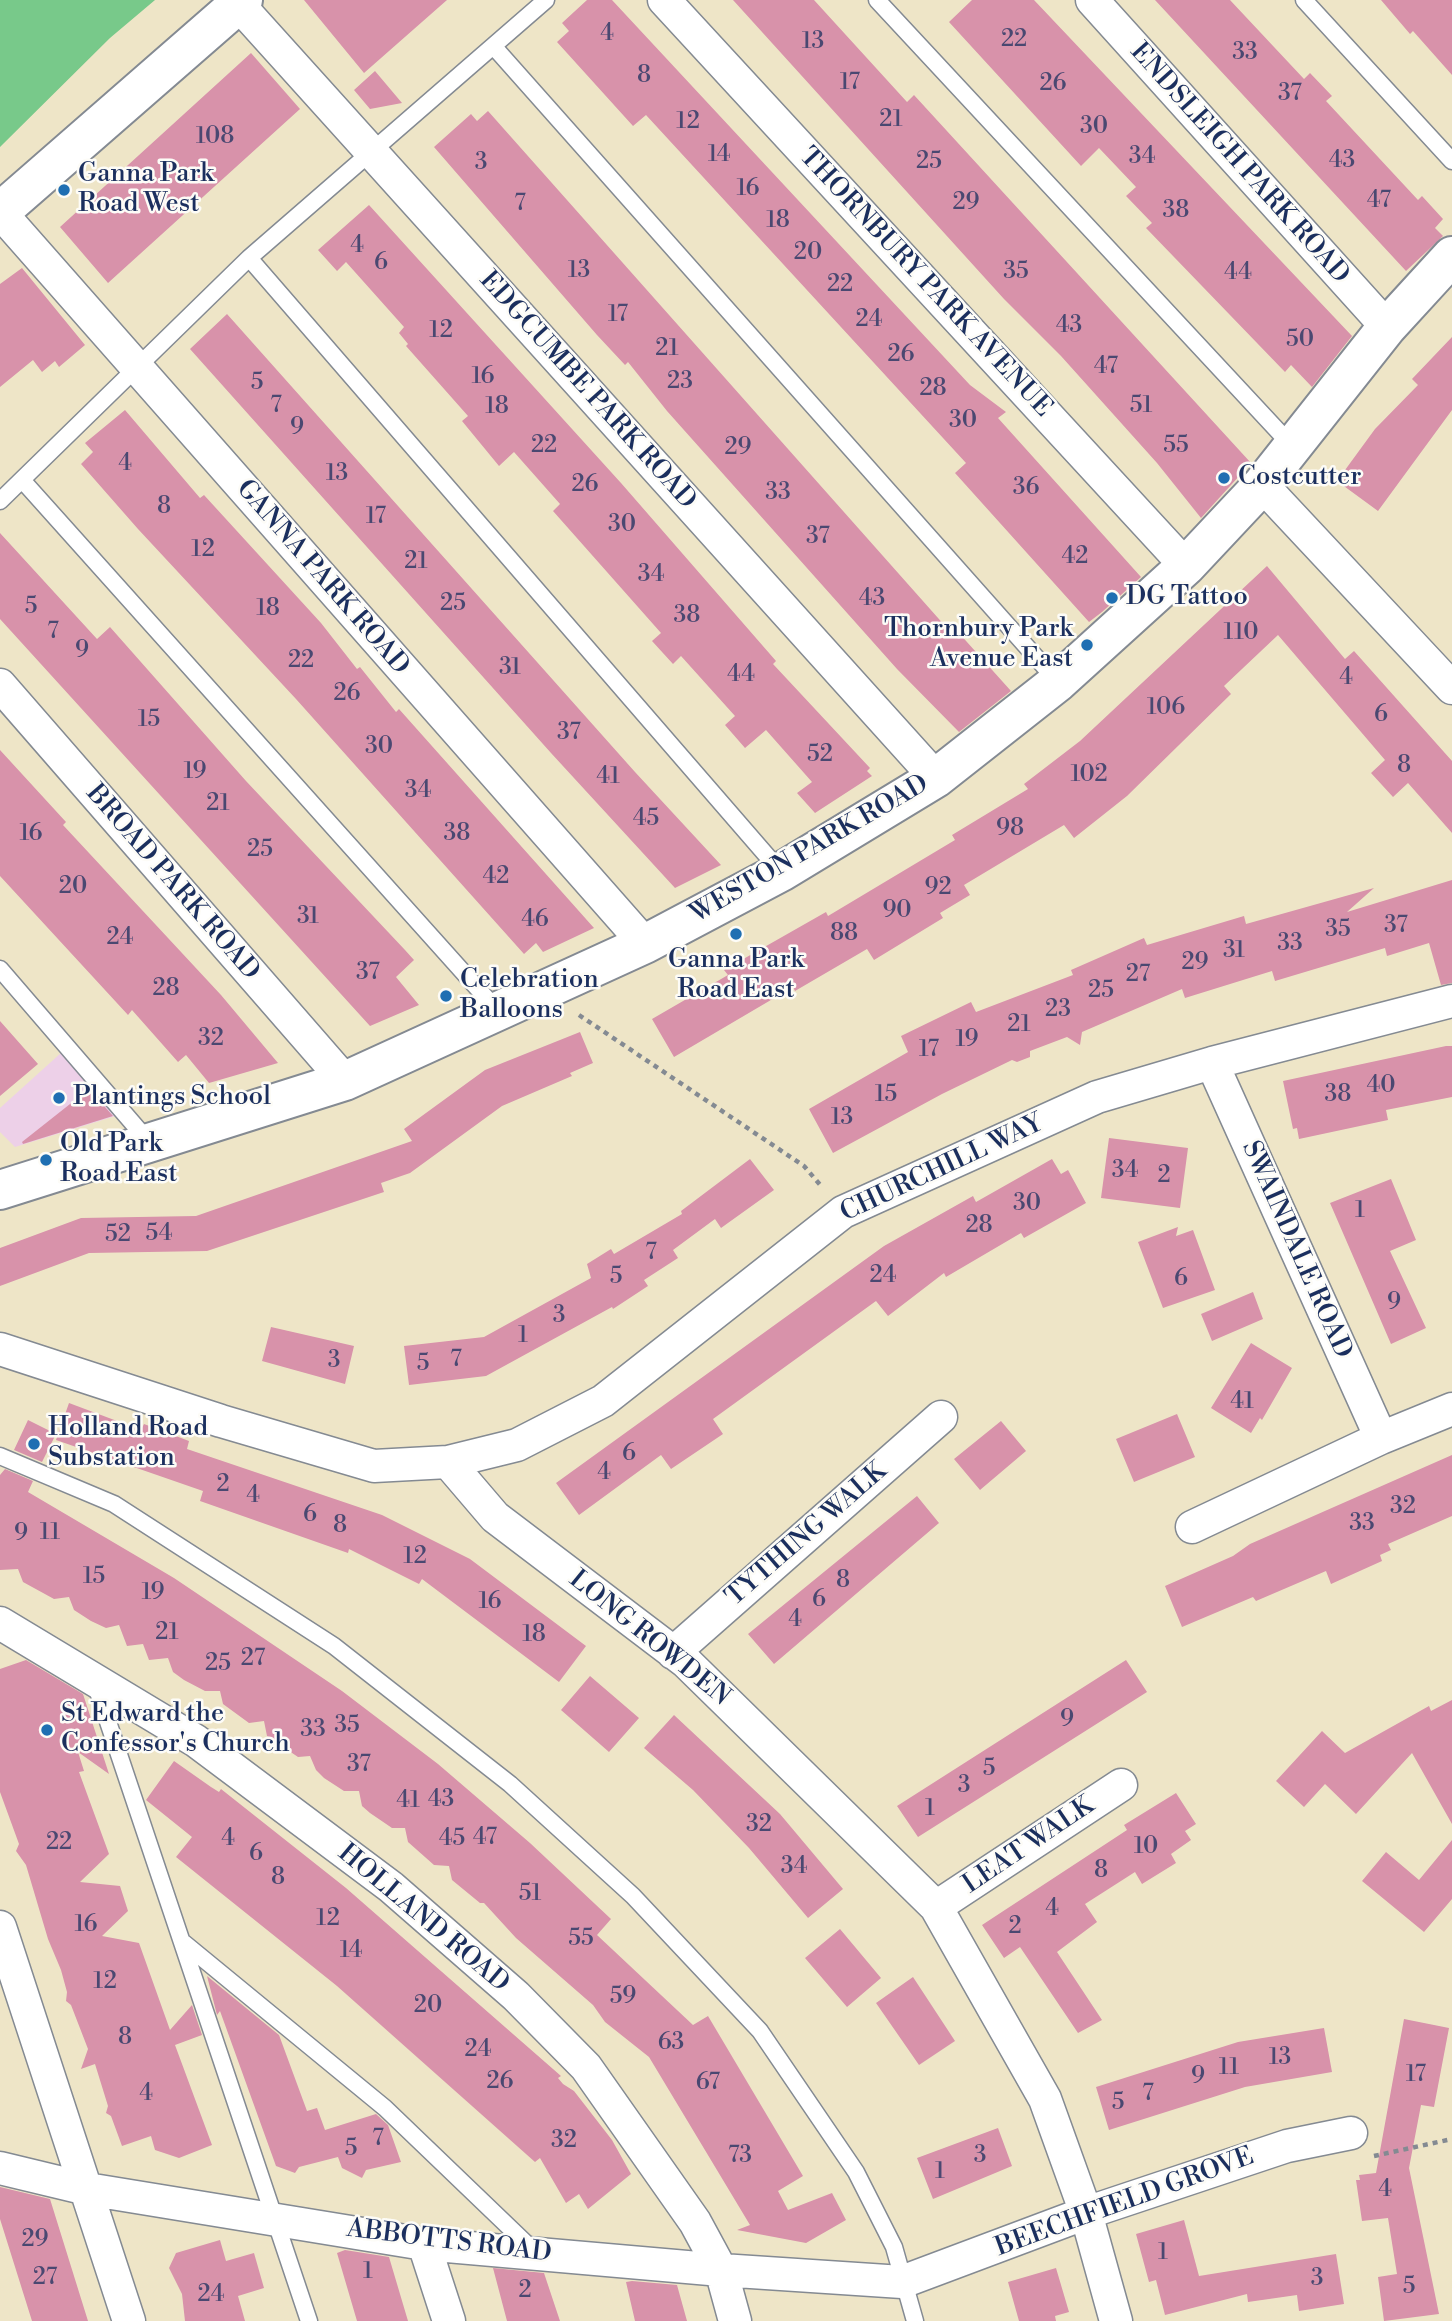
<!DOCTYPE html>
<html>
<head>
<meta charset="utf-8">
<style>
	body { margin:0 }
	canvas { display:block; background:#eee5c7 }
</style>
</head>
<body>
<canvas width="1452" height="2321"></canvas>
<script>
const ctx = document.querySelector('canvas').getContext('2d');
ctx.lineJoin = 'round';
function fill(path, color) { ctx.fillStyle = color; ctx.fill(path, 'evenodd'); }
const poly = rows => new Path2D(rows.map(r => 'M' + r).join(''));
function stroke(path, color, width, dash) { ctx.strokeStyle = color; ctx.lineWidth = width; ctx.lineCap = dash ? 'butt' : 'round'; ctx.setLineDash(dash || []); ctx.stroke(path); }
function write(font, color, halo, rows, align = 'center') {
  ctx.font = font + ' "Libre Bodoni",serif'; ctx.lineWidth = 5; ctx.setLineDash([]); ctx.textBaseline = 'middle'; ctx.strokeStyle = halo; ctx.fillStyle = color; for (const [text, x, y, turn = 0] of rows) {
    ctx.save(); ctx.translate(x, y); ctx.rotate((+turn || 0) * Math.PI / 180); ctx.textAlign = isNaN(turn) ? turn : align; if (halo) ctx.strokeText(text, 0, 0); ctx.fillText(text, 0, 0); ctx.restore();
  }
}
const built = poly([
	[62,1052,122,1114,15,1147,0,1132,0,1108]
]);
const green = poly([
	[0,0,155,0,110,38,0,147]
]);
const building = poly([
	[304,0,447,0,364,73],
	[587,0,612,0,970,385,1006,412,998,418,1141,577,1102,612,1089,622,955,473,966,463,646,115,633,126,557,42,569,31,562,23],
	[733,0,814,0,907,102,914,95,1251,463,1201,518,1157,463,1061,356,1004,299],
	[972,0,1034,0,1352,336,1312,387,1291,365,1285,372,1146,228,1152,223,1126,196,1136,187,1099,148,1081,166,949,22],
	[1155,0,1230,0,1304,79,1310,73,1332,96,1326,101,1418,200,1422,196,1443,219,1435,228,1443,236,1406,271],
	[1381,0,1452,0,1452,75,1413,31,1410,34],
	[251,53,300,109,108,283,60,227],
	[375,71,402,103,370,109,354,90],
	[488,111,954,636,958,632,1011,691,959,732,897,669,667,411,628,362,625,365,597,335,434,147,471,114,477,121],
	[369,205,621,483,776,661,773,664,870,768,867,771,872,776,815,813,797,793,812,782,766,730,745,748,725,725,735,716,681,656,673,664,652,641,661,633,553,511,560,504,514,452,499,466,462,421,468,416,406,346,408,344,399,333,404,327,346,262,337,271,318,250],
	[22,268,85,345,59,367,55,361,42,372,33,360,0,387,0,284],
	[227,314,635,772,721,865,675,888,551,753,190,349],
	[1452,337,1452,410,1378,511,1337,481,1375,429,1418,385,1412,379],
	[125,410,200,498,204,495,321,623,357,669,360,667,396,712,399,709,594,928,543,952,536,943,524,954,296,699,138,529,81,464,93,452,85,443],
	[0,533,97,639,110,627,246,781,405,950,414,960,396,977,419,1005,370,1026,0,619],
	[1267,566,1345,659,1354,651,1452,761,1452,833,1408,783,1393,797,1371,773,1385,760,1278,635,1224,686,1231,694,1127,796,1074,838,1064,825,964,885,970,895,940,913,943,918,874,960,867,949,795,991,793,987,674,1057,652,1019,728,975,724,970,826,912,828,916,955,840,952,835,1028,789,1024,784,1080,741],
	[0,750,66,822,63,825,221,995,278,1063,209,1083,186,1055,178,1062,132,1010,128,1015,0,876],
	[1452,880,1452,983,1441,985,1429,943,1387,956,1385,948,1275,981,1272,971,1185,998,1182,989,1082,1032,1080,1045,1067,1037,1030,1051,1030,1057,1017,1062,1012,1060,942,1094,833,1153,809,1109,908,1052,901,1036,971,1002,976,1012,1073,975,1071,970,1144,938,1147,945,1244,916,1246,924,1374,888,1347,912],
	[0,1021,38,1064,0,1096],
	[580,1032,593,1063,570,1073,572,1076,502,1106,410,1173,381,1183,384,1192,207,1251,89,1253,0,1286,0,1248,81,1218,196,1216,412,1141,404,1129,485,1070],
	[1446,1046,1452,1046,1452,1097,1386,1110,1388,1120,1299,1139,1297,1128,1293,1129,1283,1081],
	[89,1089,113,1116,23,1144,22,1142],
	[1109,1138,1188,1148,1180,1208,1101,1198],
	[750,1159,774,1190,721,1228,715,1219,673,1250,678,1258,644,1280,648,1286,613,1309,612,1307,486,1376,409,1385,404,1346,484,1337,591,1278,587,1264,611,1249,614,1254,682,1214,681,1211],
	[1052,1159,1061,1174,1068,1170,1086,1203,1024,1238,1021,1233,946,1277,944,1273,888,1316,876,1301,713,1419,723,1434,671,1469,661,1455,579,1515,556,1483,884,1246,973,1196,976,1202],
	[1391,1179,1416,1240,1390,1251,1426,1328,1391,1344,1330,1203],
	[1178,1227,1176,1236,1193,1230,1215,1290,1163,1308,1138,1242],
	[1253,1292,1263,1319,1212,1341,1201,1314],
	[271,1327,354,1346,345,1384,262,1361],
	[1251,1343,1292,1368,1262,1420,1260,1418,1251,1433,1211,1408],
	[69,1403,141,1430,144,1424,189,1441,187,1449,382,1515,470,1559,586,1646,559,1682,422,1579,419,1584,349,1549,348,1553,200,1501,203,1491,56,1440],
	[1177,1414,1195,1457,1134,1482,1116,1439],
	[28,1420,56,1434,42,1462,14,1450],
	[1001,1421,1026,1451,980,1490,954,1459],
	[1452,1455,1452,1516,1388,1544,1391,1550,1380,1555,1382,1561,1331,1584,1326,1571,1256,1601,1253,1597,1182,1627,1165,1586,1233,1556,1250,1544],
	[5,1469,33,1481,28,1492,174,1578,342,1691,438,1764,530,1843,611,1919,597,1935,693,2025,708,2016,803,2176,778,2191,788,2210,832,2193,846,2220,806,2243,737,2230,750,2225,649,2057,605,2022,593,2005,516,1938,484,1903,480,1903,452,1880,449,1866,434,1865,408,1842,405,1828,392,1828,370,1813,362,1806,359,1791,344,1791,324,1778,316,1770,310,1756,298,1757,267,1736,264,1721,249,1723,223,1704,220,1691,205,1691,184,1680,173,1672,168,1658,149,1660,143,1644,127,1646,119,1625,106,1628,91,1621,74,1610,69,1597,54,1599,23,1582,18,1569,0,1570,0,1475],
	[917,1496,939,1523,774,1664,748,1634],
	[26,1660,83,1694,109,1774,78,1752,84,1771,79,1772,109,1854,80,1882,120,1886,128,1911,102,1936,139,1943,170,2030,192,2005,202,2035,175,2045,212,2145,179,2158,155,2150,151,2136,122,2146,111,2116,106,2113,108,2106,95,2064,81,2069,88,2049,71,2005,66,2001,67,1992,61,1970,48,1939,26,1865,16,1851,19,1844,0,1792,0,1669],
	[1126,1660,1147,1692,918,1837,897,1806],
	[590,1676,639,1718,609,1752,561,1710],
	[1452,1700,1452,1824,1412,1753,1356,1814,1325,1784,1304,1807,1276,1781,1322,1731,1345,1753,1429,1706,1431,1711],
	[674,1715,780,1814,843,1889,808,1918,749,1848,693,1790,644,1748],
	[174,1761,211,1787,219,1792,221,1789,346,1888,561,2076,558,2078,563,2084,574,2091,612,2140,631,2174,588,2209,579,2194,566,2203,540,2158,535,2162,337,1986,176,1857,192,1837,146,1800],
	[1176,1793,1196,1824,1185,1831,1191,1840,1171,1854,1176,1863,1142,1884,1135,1872,1085,1904,1097,1922,1057,1952,1102,2020,1078,2033,1020,1947,1004,1958,982,1925,1127,1830,1124,1825],
	[1452,1840,1452,1899,1424,1932,1362,1881,1386,1852,1419,1880],
	[840,1929,881,1978,847,2007,805,1958],
	[207,1976,279,2035,307,2111,317,2108,325,2130,376,2114,388,2125,401,2162,366,2170,362,2178,342,2168,338,2157,299,2167,295,2173,276,2166,220,2011,217,2015],
	[913,1977,955,2041,919,2065,876,2003],
	[1404,2019,1449,2028,1434,2107,1421,2105,1409,2168,1439,2314,1384,2321,1378,2277,1397,2274,1388,2218,1362,2221,1356,2180,1360,2180,1359,2175,1376,2173],
	[1324,2028,1332,2072,1245,2087,1109,2130,1096,2087,1238,2042],
	[998,2128,1012,2166,933,2199,917,2158],
	[0,2187,50,2199,88,2321,32,2321,0,2219],
	[1184,2220,1199,2276,1336,2254,1344,2304,1299,2311,1297,2295,1248,2302,1247,2294,1165,2315,1156,2280,1149,2282,1136,2234],
	[220,2240,226,2261,254,2253,264,2288,238,2296,245,2321,185,2321,182,2294,169,2268,176,2253],
	[345,2250,389,2257,408,2321,357,2321,337,2253],
	[493,2268,544,2273,560,2321,507,2321],
	[1056,2268,1069,2312,1055,2316,1056,2321,1019,2321,1008,2282],
	[632,2281,677,2285,687,2321,635,2321,626,2282]
]);
const path = poly([
	[579,1015,804,1166,822,1187],
	[1374,2156,1452,2139]
]);
const service = poly([
	[877,0,1292,446],
	[1304,0,1452,161],
	[495,48,1058,682],
	[249,258,781,872],
	[23,481,497,1010],
	[0,501,249,258,546,0],
	[0,969,149,1142],
	[0,1456,114,1504,334,1646,510,1784,633,1896,760,2031,856,2172,894,2247,915,2321],
	[95,1683,309,2321],
	[184,1943,385,2108,534,2251]
]);
const minor = poly([
	[664,0,1186,566],
	[1092,0,1387,327],
	[238,4,936,778],
	[0,212,645,944],
	[1262,485,1452,688],
	[0,685,345,1081],
	[1212,1063,1381,1438],
	[0,1349,221,1421,374,1466,448,1462,495,1517,686,1662,936,1907,1045,2099,1086,2213,1116,2321],
	[448,1462,517,1445,603,1401,843,1212,1097,1097,1212,1063,1452,1001],
	[1192,1527,1381,1438,1452,1409],
	[0,1623,196,1741,391,1887,516,1996,586,2067,695,2222,721,2270,735,2321],
	[673,1653,941,1417],
	[936,1907,1121,1785],
	[0,1927,129,2321],
	[0,2168,87,2189,424,2244,721,2270,902,2282,1086,2213,1287,2146,1351,2133],
	[424,2244,449,2321]
]);
const tertiary = poly([
	[0,212,243,0],
	[0,1190,345,1081,645,944,781,872,936,778,1058,682,1186,566,1262,485,1387,327,1452,256]
]);
const markers = [
	[64,190,7,"#1f6fb2"],
	[1224,478,7,"#1f6fb2"],
	[1112,598,7,"#1f6fb2"],
	[1087,645,7,"#1f6fb2"],
	[736,934,7,"#1f6fb2"],
	[446,996,7,"#1f6fb2"],
	[59,1098,7,"#1f6fb2"],
	[46,1160,7,"#1f6fb2"],
	[34,1444,7,"#1f6fb2"],
	[47,1730,7,"#1f6fb2"]
];
const numberNames = [
	["4",607,34],
	["22",1014,40],
	["13",813,42],
	["33",1245,53],
	["8",644,76],
	["17",850,83],
	["26",1053,84],
	["37",1290,94],
	["21",891,120],
	["12",688,122],
	["30",1094,127],
	["108",215,137],
	["14",719,155],
	["34",1142,157],
	["43",1342,161],
	["25",929,162],
	["3",481,163],
	["16",748,189],
	["47",1379,201],
	["29",966,203],
	["7",520,204],
	["38",1176,211],
	["18",778,221],
	["4",357,246],
	["20",808,253],
	["6",381,263],
	["13",579,271],
	["35",1016,272],
	["44",1238,273],
	["22",840,285],
	["17",618,315],
	["24",869,320],
	["43",1069,326],
	["12",441,331],
	["50",1300,340],
	["21",667,349],
	["26",901,355],
	["47",1106,367],
	["16",483,377],
	["23",680,382],
	["5",257,383],
	["28",933,389],
	["7",276,406],
	["51",1141,406],
	["18",497,407],
	["30",963,421],
	["9",297,428],
	["22",544,446],
	["55",1176,446],
	["29",738,448],
	["4",125,464],
	["13",337,474],
	["26",585,485],
	["36",1026,488],
	["33",778,493],
	["8",164,507],
	["17",376,517],
	["30",622,525],
	["37",818,537],
	["12",203,550],
	["42",1075,557],
	["21",416,562],
	["34",651,575],
	["43",872,599],
	["25",453,604],
	["5",31,607],
	["18",268,609],
	["38",687,616],
	["7",53,632],
	["110",1241,633],
	["9",82,651],
	["22",301,661],
	["31",510,668],
	["44",741,675],
	["4",1346,678],
	["26",347,694],
	["106",1166,708],
	["6",1381,715],
	["15",149,720],
	["37",569,733],
	["30",379,747],
	["52",820,755],
	["8",1404,766],
	["19",195,772],
	["102",1089,775],
	["41",608,777],
	["34",418,791],
	["21",218,804],
	["45",646,819],
	["98",1010,829],
	["16",31,834],
	["38",457,834],
	["25",260,850],
	["42",496,877],
	["20",73,887],
	["92",938,888],
	["90",897,911],
	["31",308,917],
	["46",535,920],
	["37",1396,926],
	["35",1338,930],
	["88",844,934],
	["24",120,938],
	["33",1290,944],
	["31",1234,951],
	["29",1195,963],
	["37",368,973],
	["27",1138,975],
	["28",166,989],
	["25",1101,991],
	["23",1058,1010],
	["21",1019,1025],
	["32",211,1039],
	["19",967,1040],
	["17",929,1050],
	["40",1381,1086],
	["15",886,1095],
	["38",1338,1095],
	["13",842,1118],
	["34",1125,1171],
	["2",1164,1176],
	["30",1027,1204],
	["1",1360,1211],
	["28",979,1226],
	["54",159,1234],
	["52",118,1235],
	["7",651,1253],
	["24",883,1276],
	["5",616,1277],
	["6",1181,1279],
	["9",1394,1303],
	["3",559,1316],
	["1",523,1336],
	["7",456,1360],
	["3",334,1361],
	["5",423,1364],
	["41",1242,1402],
	["6",629,1454],
	["4",604,1473],
	["2",223,1485],
	["4",253,1496],
	["32",1403,1507],
	["6",310,1515],
	["33",1362,1524],
	["8",340,1526],
	["11",50,1533],
	["9",21,1534],
	["12",415,1557],
	["15",94,1577],
	["8",843,1581],
	["19",153,1593],
	["6",819,1600],
	["16",490,1602],
	["4",795,1620],
	["21",167,1633],
	["18",534,1635],
	["27",253,1659],
	["25",218,1664],
	["9",1067,1720],
	["35",347,1726],
	["33",313,1730],
	["37",359,1765],
	["5",989,1769],
	["3",964,1786],
	["43",441,1800],
	["41",408,1801],
	["1",930,1809],
	["32",759,1825],
	["47",485,1838],
	["4",228,1839],
	["45",452,1839],
	["22",59,1843],
	["10",1146,1847],
	["6",256,1854],
	["34",794,1867],
	["8",1101,1871],
	["8",278,1878],
	["51",530,1894],
	["4",1052,1909],
	["12",328,1919],
	["16",86,1925],
	["2",1015,1927],
	["55",581,1939],
	["14",351,1951],
	["12",105,1982],
	["59",623,1997],
	["20",428,2006],
	["8",125,2038],
	["63",671,2043],
	["24",478,2050],
	["13",1280,2058],
	["11",1229,2068],
	["17",1416,2075],
	["9",1198,2077],
	["26",500,2082],
	["67",708,2083],
	["4",146,2094],
	["7",1148,2094],
	["5",1118,2103],
	["7",378,2139],
	["32",564,2141],
	["5",351,2149],
	["73",740,2156],
	["3",980,2156],
	["1",940,2172],
	["4",1385,2190],
	["29",35,2240],
	["1",1163,2253],
	["1",368,2272],
	["27",45,2278],
	["3",1317,2279],
	["5",1409,2287],
	["2",525,2291],
	["24",211,2295]
];
const streetNames = [
	["ENDSLEIGH PARK ROAD",1239,164,48],
	["THORNBURY PARK AVENUE",925,283,47],
	["EDGCUMBE PARK ROAD",587,391,48],
	["GANNA PARK ROAD",322,578,49],
	["WESTON PARK ROAD",810,850,-30],
	["BROAD PARK ROAD",172,883,49],
	["CHURCHILL WAY",942,1169,-25],
	["SWAINDALE ROAD",1296,1250,66],
	["TYTHING WALK",807,1535,-41],
	["LONG ROWDEN",649,1639,39],
	["LEAT WALK",1029,1846,-34],
	["HOLLAND ROAD",423,1919,40],
	["BEECHFIELD GROVE",1125,2203,-20],
	["ABBOTTS ROAD",449,2242,7]
];
const poiNames = [
	["Ganna Park",78,175],
	["Road West",78,205],
	["Costcutter",1238,478],
	["DG Tattoo",1126,598],
	["Thornbury Park",1073,630,"right"],
	["Avenue East",1073,660,"right"],
	["Ganna Park",736,961,"center"],
	["Road East",736,991,"center"],
	["Celebration",460,981],
	["Balloons",460,1011],
	["Plantings School",73,1098],
	["Old Park",60,1145],
	["Road East",60,1175],
	["Holland Road",48,1429],
	["Substation",48,1459],
	["St Edward the",61,1715],
	["Confessor's Church",61,1745]
];
fill(built, '#edd0e8');
fill(green, '#78c98a');
fill(building, '#d892aa');
stroke(service, '#848a92', 19);
stroke(minor, '#848a92', 35);
stroke(tertiary, '#848a92', 42);
stroke(path, '#848a92', 4.5, [5, 5]);
stroke(service, '#fff', 16);
stroke(minor, '#fff', 32);
stroke(tertiary, '#fff', 38);
for (const [x, y, r, color] of markers) { const dot = new Path2D(); dot.arc(x, y, r, 0, 2 * Math.PI); ctx.fillStyle = color; ctx.fill(dot); stroke(dot, '#fdfcf7', 2.5); }
write('23px', '#4a4871', null, numberNames);
write('26px', '#1b2f5e', '#fdfcf7', streetNames);
write('26px', '#1b2f5e', '#fdfcf7', poiNames, 'left');
</script>
</body>
</html>
